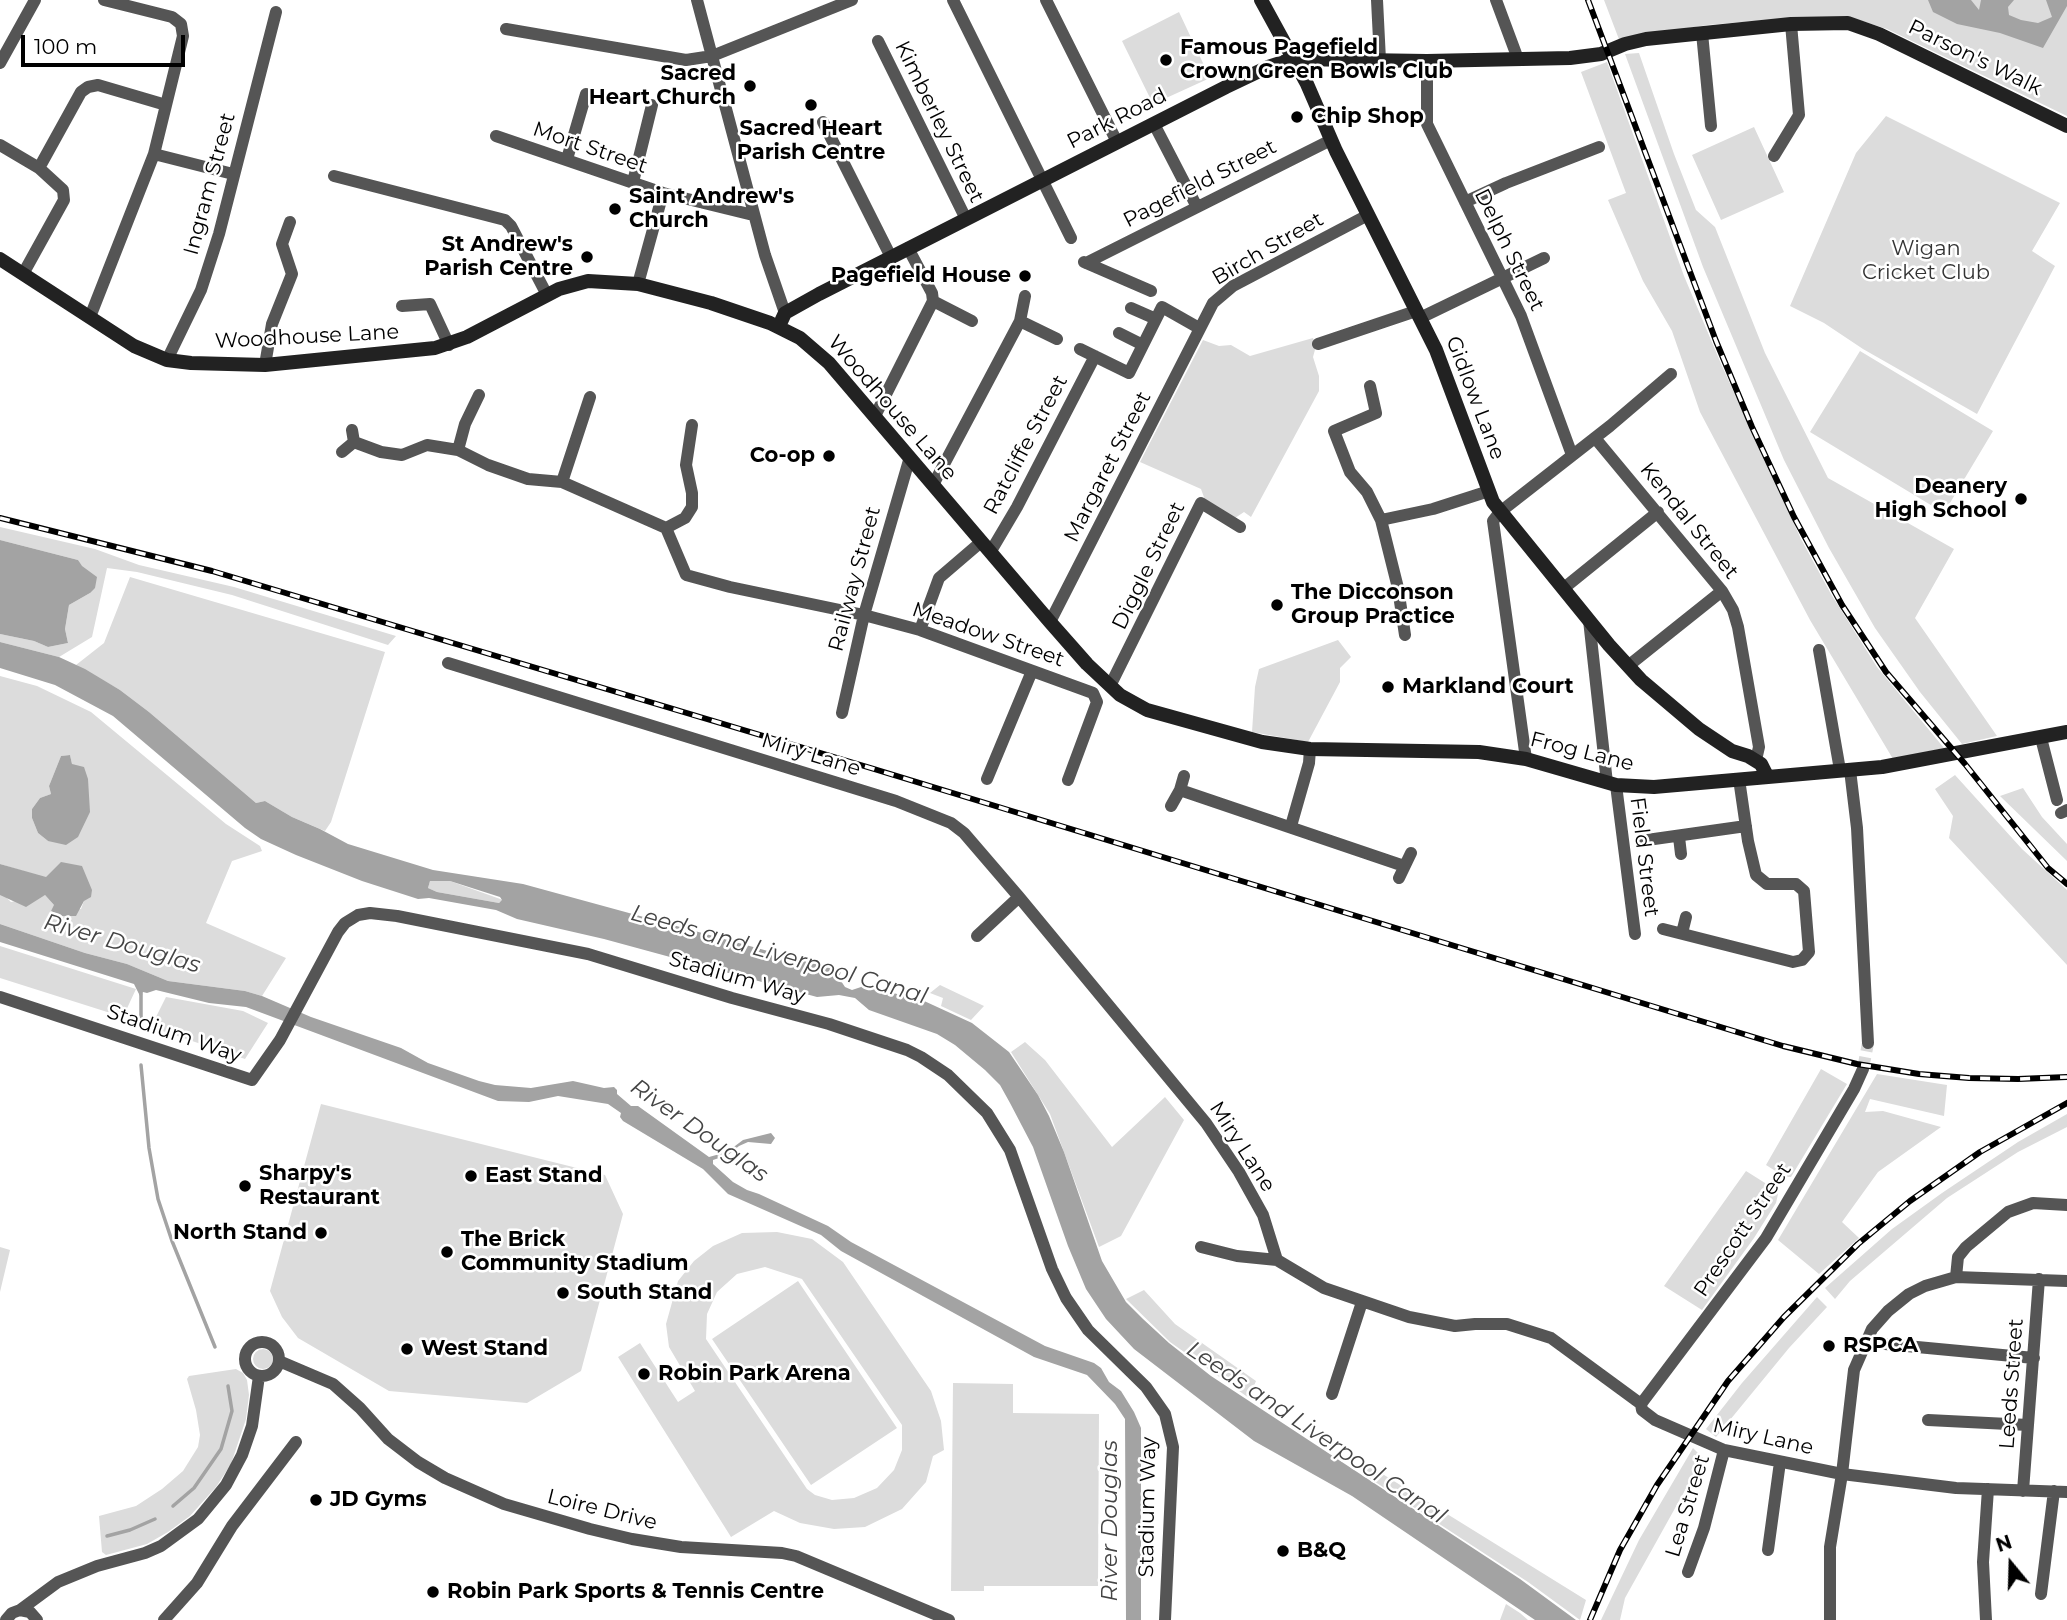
<!DOCTYPE html>
<html>
<head>
<meta charset="utf-8">
<style>
	body { margin:0 }
	#map { position:relative; width:2067px; height:1620px; overflow:hidden; background:#fff; font-family:Montserrat,sans-serif }
	canvas { display:block }
	.north { position:absolute; left:1976px; top:1529px; width:70px; height:70px; -webkit-text-stroke:5px #fff; paint-order:stroke; rotate:341deg; font-size:19px; font-weight:700; line-height:28px; text-align:center; color:#000 }
	.north::after { content:''; display:block; margin:auto; width:24px; height:32px; background:#000; clip-path:polygon(50% 0,100% 100%,50% 72%,0 100%) }
	.scale { position:absolute; left:21px; top:35px; width:164px; height:32px; box-sizing:border-box; border:4px solid #000; border-top:0; padding-left:9px; font-size:21px; line-height:24px; white-space:nowrap; color:#000; -webkit-text-stroke:5px #fff; paint-order:stroke }
</style>
</head>
<body>
<div id="map">
<canvas width="2067" height="1620"></canvas>
<div class="north">N</div>
<div class="scale">100 m</div>
</div>
<script>
const ctx = document.querySelector('canvas').getContext('2d');
ctx.lineJoin = 'round';
function fill(path, color) { ctx.fillStyle = color; ctx.fill(path, 'evenodd'); }
const poly = rows => new Path2D(rows.map(r => 'M' + r).join(''));
function stroke(path, color, width, dash) { ctx.strokeStyle = color; ctx.lineWidth = width; ctx.lineCap = dash ? 'butt' : 'round'; ctx.setLineDash(dash || []); ctx.stroke(path); }
function write(font, color, halo, rows, align = 'center') {
  ctx.font = font + ' Montserrat,sans-serif'; ctx.lineWidth = 5; ctx.setLineDash([]); ctx.textBaseline = 'middle'; ctx.strokeStyle = halo; ctx.fillStyle = color; for (const [text, x, y, turn = 0] of rows) {
    ctx.save(); ctx.translate(x, y); ctx.rotate((+turn || 0) * Math.PI / 180); ctx.textAlign = isNaN(turn) ? turn : align; if (halo) ctx.strokeText(text, 0, 0); ctx.fillText(text, 0, 0); ctx.restore();
  }
}
const green = poly([
	[1604,0,2067,0,2067,116,1887,29,1856,19,1780,19,1707,25,1639,36,1620,42],
	[1179,12,1210,78,1153,104,1122,41],
	[1639,53,1674,154,1696,210,1715,227,1765,353,1828,478,1954,549,1915,618,1997,736,1962,744,1920,692,1875,628,1829,548,1784,460,1703,267,1625,54],
	[1607,62,1684,276,1722,366,1801,539,1831,594,1877,667,1944,748,1893,759,1810,620,1700,412,1672,331,1643,281,1608,200,1626,193,1581,72],
	[1886,116,2060,203,2032,251,2055,266,1977,414,1863,349,1824,323,1790,306,1856,153],
	[1754,127,1784,192,1721,220,1692,155],
	[1313,338,1316,346,1313,357,1319,376,1319,391,1251,517,1244,512,1235,518,1205,500,1201,489,1140,462,1203,340,1219,346,1231,345,1250,356],
	[1860,351,1993,431,1944,513,1810,432],
	[0,527,95,549,139,565,234,587,396,636,388,645,232,595,137,572,107,568,92,637,59,657,0,642,0,634,34,641,48,647,68,643,65,629,69,605,90,593,78,560,0,540],
	[130,577,385,652,331,822,325,831,292,817,265,801,256,803,149,712,120,690,76,665,104,643],
	[1338,640,1351,657,1340,668,1340,682,1308,742,1252,732,1255,687,1259,669],
	[0,676,37,686,91,712,226,824,260,846,262,851,232,861,206,923,286,958,262,996,245,991,168,981,127,964,85,953,0,924,0,895,4,895,11,902,45,895,55,906,51,911,81,909,84,901,46,878,0,864],
	[70,755,72,764,48,841,38,833,32,818,32,809,40,798,51,794,49,786,61,756],
	[1955,775,2022,849,2067,890,2067,965,1949,838,1953,816,1935,789],
	[2023,788,2042,817,2067,844,2067,861,2000,796],
	[430,881,450,881,503,900,499,903,437,892,428,888],
	[0,946,136,989,123,1017,0,978],
	[940,985,984,1006,971,1020,941,1006,943,998,930,993],
	[166,997,243,1011,268,1023,245,1059,151,1027],
	[1025,1042,1045,1060,1112,1147,1165,1097,1184,1120,1121,1236,1099,1247,1050,1114,1011,1052],
	[1821,1069,1847,1084,1791,1177,1785,1177,1766,1165],
	[1877,1074,1947,1085,1944,1116,1870,1099,1865,1112,1883,1111,1941,1127,1878,1172,1842,1222,1859,1238,1819,1274,1778,1240],
	[321,1104,605,1175,623,1214,581,1371,527,1403,389,1391,298,1338,282,1317,270,1291],
	[2067,1114,2067,1127,2018,1152,1947,1198,1850,1281,1835,1299,1825,1288,1892,1229,1942,1193,2018,1142],
	[1746,1171,1773,1188,1778,1194,1776,1203,1754,1238,1702,1310,1664,1286],
	[777,1232,812,1239,843,1262,931,1391,941,1421,944,1450,933,1456,926,1482,902,1509,865,1527,834,1529,800,1523,774,1511,731,1537,618,1357,640,1343,678,1402,695,1391,669,1347,666,1324,678,1281,694,1261,713,1246,742,1233],
	[765,1267,802,1279,902,1425,902,1450,894,1470,877,1488,854,1498,832,1500,815,1495,807,1489,706,1339,707,1314,717,1292,737,1274],
	[0,1247,10,1250,0,1292],
	[798,1281,897,1428,811,1485,712,1339],
	[1144,1290,1175,1324,1256,1381,1249,1398,1170,1342,1126,1299],
	[1817,1297,1827,1307,1789,1348,1716,1437,1706,1429,1742,1383],
	'253 1359a10 10 0 1 1 20 0a10 10 0 1 1-20 0Z',
	[236,1369,243,1373,247,1380,249,1395,246,1419,231,1464,216,1487,190,1516,168,1532,147,1544,106,1555,102,1552,99,1516,136,1506,162,1489,183,1471,198,1447,200,1435,196,1410,187,1379,189,1376],
	[953,1383,1013,1384,1013,1413,1099,1414,1098,1586,984,1586,984,1591,951,1591],
	[1693,1448,1703,1458,1625,1598,1620,1620,1601,1620,1639,1540],
	[1368,1465,1586,1600,1580,1620,1528,1582,1363,1474],
	[1506,1604,1520,1613,1528,1620,1500,1620]
]);
const water = poly([
	[1928,0,1971,0,1979,10,1981,0,2014,0,2008,7,2009,15,2021,20,2038,23,2052,17,2046,0,2067,0,2067,6,2043,48,2000,33,1957,24,1933,12],
	[0,540,78,560,82,566,97,577,95,588,90,593,69,605,65,629,68,643,48,647,34,641,0,634],
	[0,642,59,657,85,669,120,690,149,712,256,803,265,801,292,817,320,829,348,844,433,870,523,884,841,971,839,978,845,987,852,990,864,986,922,1000,972,1023,1009,1052,1038,1095,1049,1116,1064,1152,1102,1261,1126,1302,1143,1319,1169,1343,1211,1376,1520,1579,1576,1620,1535,1620,1352,1496,1254,1441,1134,1349,1106,1319,1086,1289,1068,1246,1033,1147,1010,1103,1000,1085,985,1070,955,1045,937,1034,869,1010,855,998,839,995,817,997,604,939,517,919,496,910,429,898,418,899,362,881,296,855,261,839,245,828,113,716,55,685,0,668],
	[430,881,450,881,500,897,502,900,499,903,437,892,428,888],
	[70,755,72,764,84,767,88,779,90,812,78,837,66,845,48,841,38,833,32,818,32,809,40,798,51,794,49,786,61,756],
	[61,862,82,866,92,890,91,897,84,901,76,916,62,916,51,911,54,905,45,895,26,907,0,895,0,864,46,877],
	[0,924,85,953,127,964,168,981,245,991,262,996,311,1017,401,1048,428,1063,479,1081,495,1085,531,1088,573,1081,604,1088,614,1087,617,1090,617,1094,631,1106,638,1106,709,1157,727,1152,743,1140,771,1133,775,1138,771,1144,748,1142,739,1146,728,1155,713,1160,713,1164,733,1182,747,1190,759,1194,828,1226,851,1242,1045,1346,1094,1363,1101,1368,1109,1382,1121,1391,1134,1412,1141,1428,1141,1620,1126,1620,1125,1419,1115,1404,1087,1375,1034,1357,841,1251,821,1235,728,1194,703,1169,623,1121,620,1117,621,1113,608,1104,558,1096,529,1102,498,1101,246,1007,209,1003,156,990,147,993,143,992,141,998,134,984,0,942]
]);
const stream = poly([
	[141,1027,141,994],
	[141,1065,149,1148,158,1199,172,1241,215,1347],
	[173,1506,194,1488,221,1449,232,1411,228,1386],
	[107,1536,130,1530,155,1519]
]);
const streetTunnel = poly([
	[1863,1069,1868,1043]
]);
const street = poly([
	[697,0,765,255,785,313],
	[953,0,1071,238],
	[1046,0,1117,142],
	[1377,0,1380,60],
	[1496,0,1518,59],
	[506,29,686,60,712,56,852,0],
	[1702,33,1711,126],
	[878,41,966,219],
	[1427,61,1427,124,1521,316,1572,455],
	[0,63,35,0],
	[823,122,891,257],
	[1154,124,1197,207],
	[496,136,663,193,753,215],
	[0,145,39,168,63,190,64,200,23,274],
	[154,154,233,174],
	[1774,156,1799,115,1791,24],
	[567,159,586,94],
	[39,168,81,92,88,87,98,85,166,105],
	[334,176,505,220,511,226,547,295],
	[633,182,652,105],
	[1465,202,1506,183,1599,147],
	[1084,262,1151,291],
	[1086,263,1331,140],
	[638,284,663,193],
	[933,301,972,321],
	[402,306,430,304,449,345],
	[1131,308,1156,319],
	[90,317,154,154,183,36,181,24,172,17,104,0],
	[1420,318,1544,258],
	[1020,321,1057,339],
	[1119,333,1143,345],
	[1318,344,1416,311],
	[1080,349,1129,373,1162,307,1199,328],
	[167,360,201,290,219,234,276,12],
	[265,365,272,324,292,274,282,244,290,222],
	[1370,386,1376,413,1334,431,1350,472,1367,492,1381,520,1433,509,1489,491],
	[875,416,933,301,932,293,908,248],
	[1595,438,1722,591,1733,610,1738,627,1759,747,1756,760],
	[354,442,381,452,402,455,427,445,458,450,488,465,528,479,562,482,666,528,686,575,730,587,864,615,920,630,1093,693,1097,702,1068,780],
	[458,450,465,424,479,395],
	[342,452,354,442,352,430],
	[562,482,590,397],
	[933,485,1020,321,1025,296],
	[1381,520,1398,588,1405,635],
	[666,528,685,518,692,507,692,493,686,465,692,425],
	[991,551,1017,507,1095,356],
	[1564,588,1658,512],
	[1589,620,1607,783],
	[1050,622,1213,303,1233,286,1368,215],
	[920,630,939,578,981,542],
	[1819,650,1840,770],
	[448,663,896,801,951,823,964,833,1019,897,1206,1123,1239,1172,1263,1215,1277,1260,1324,1288,1409,1317,1455,1326,1475,1324,1507,1324,1551,1338,1641,1404,1642,1410,1655,1420,1724,1450,1842,1474,1956,1488,2067,1492],
	[1628,666,1722,591],
	[1110,686,1201,503,1240,527],
	[842,713,864,615,910,457],
	[2041,738,2057,800],
	[1526,759,1493,521,1500,512,1610,426,1671,374],
	[1850,770,1857,828,1868,1043],
	[987,779,1032,671],
	[1616,785,1635,934],
	[1180,790,1404,866],
	[1171,806,1180,790,1184,776],
	[2061,813,2067,810],
	[1291,826,1309,763,1310,749],
	[1679,837,1681,854],
	[1640,841,1746,826],
	[1399,878,1411,853],
	[1663,929,1793,962,1802,960,1809,952,1804,891,1796,884,1767,884,1756,875,1748,841,1739,779],
	[1682,933,1686,917],
	[977,936,1019,897],
	[0,997,252,1080,280,1040,338,932,345,923,358,915,370,913,397,916,588,954,732,998,829,1024,907,1050,921,1057,948,1075,987,1113,1010,1150,1052,1269,1066,1298,1088,1330,1146,1387,1165,1414,1173,1447,1165,1620],
	[1201,1247,1237,1256,1277,1260],
	[1956,1277,2067,1281],
	'245 1359a17 17 0 1 1 34 0a17 17 0 1 1-34 0Z',
	[1864,1342,2034,1358],
	[279,1361,333,1384,360,1408,388,1439,418,1462,445,1478,504,1504,590,1529,632,1539,681,1547,782,1553,796,1556,949,1620],
	[1332,1394,1362,1302],
	[1641,1404,1766,1238,1854,1089,1863,1069],
	[1928,1420,2028,1425],
	[2023,1491,2039,1279],
	[1768,1550,1780,1462],
	[1688,1572,1704,1528,1724,1450],
	[2041,1594,2054,1491],
	[20,1610,58,1582,97,1566,145,1553,161,1546,198,1519,226,1485,242,1455,252,1426,259,1376],
	[6,1620,12,1613,20,1610,30,1612,37,1620],
	[164,1620,197,1583,232,1526,296,1442],
	[1830,1620,1830,1547,1842,1474,1854,1370,1872,1329,1888,1311,1909,1294,1925,1286,1956,1277,1958,1257,1966,1247,2008,1212,2033,1203,2067,1205],
	[1986,1620,1983,1562,1988,1489]
]);
const secondary = poly([
	[1261,0,1307,84,1336,151,1436,350,1493,502,1609,645,1641,680,1699,729,1732,751,1748,756,1761,764,1767,776],
	[0,259,134,346,167,360,191,363,265,365,435,348,467,337,559,289,588,281,638,284,711,303,770,323,800,338,829,363,1050,622,1087,664,1120,695,1147,710,1262,742,1310,749,1479,752,1526,759,1616,785,1654,787,1882,767,2067,732],
	[779,326,785,313,819,294,1226,87,1268,67,1293,59,1427,61,1570,58,1601,54,1625,44,1646,39,1791,24,1848,23,1879,34,2067,126]
]);
const rail = poly([
	[1588,0,1716,341,1752,427,1794,517,1842,605,1886,672,1965,764,2048,868,2067,884],
	[0,518,212,571,874,769,1783,1046,1857,1064,1919,1074,1969,1078,2018,1079,2067,1077],
	[1590,1620,1620,1550,1657,1485,1728,1381,1784,1317,1858,1244,1910,1201,1980,1152,2067,1103]
]);
const markers = [
	[1166,60,7,"#000"],
	[750,86,7,"#000"],
	[811,105,7,"#000"],
	[1297,117,7,"#000"],
	[615,209,7,"#000"],
	[587,257,7,"#000"],
	[1025,276,7,"#000"],
	[829,456,7,"#000"],
	[2021,499,7,"#000"],
	[1277,605,7,"#000"],
	[1388,687,7,"#000"],
	[471,1176,7,"#000"],
	[245,1186,7,"#000"],
	[321,1233,7,"#000"],
	[447,1252,7,"#000"],
	[563,1293,7,"#000"],
	[1829,1346,7,"#000"],
	[407,1349,7,"#000"],
	[644,1374,7,"#000"],
	[316,1500,7,"#000"],
	[1283,1551,7,"#000"],
	[433,1592,7,"#000"]
];
const poiNames = [
	["Famous Pagefield",1180,48],
	["Crown Green Bowls Club",1180,72],
	["Sacred",736,74,"right"],
	["Heart Church",736,98,"right"],
	["Chip Shop",1311,117],
	["Sacred Heart",811,129,"center"],
	["Parish Centre",811,153,"center"],
	["Saint Andrew's",629,197],
	["Church",629,221],
	["St Andrew's",573,245,"right"],
	["Parish Centre",573,269,"right"],
	["Pagefield House",1011,276,"right"],
	["Co-op",815,456,"right"],
	["Deanery",2007,487,"right"],
	["High School",2007,511,"right"],
	["The Dicconson",1291,593],
	["Group Practice",1291,617],
	["Markland Court",1402,687],
	["Sharpy's",259,1174],
	["Restaurant",259,1198],
	["East Stand",485,1176],
	["North Stand",307,1233,"right"],
	["The Brick",461,1240],
	["Community Stadium",461,1264],
	["South Stand",577,1293],
	["RSPCA",1843,1346],
	["West Stand",421,1349],
	["Robin Park Arena",658,1374],
	["JD Gyms",330,1500],
	["B&Q",1297,1551],
	["Robin Park Sports & Tennis Centre",447,1592]
];
const streetNames = [
	["Parson's Walk",1975,58,26],
	["Park Road",1117,119,-27],
	["Kimberley Street",939,122,64],
	["Mort Street",590,148,19],
	["Ingram Street",210,184,-75],
	["Pagefield Street",1200,184,-27],
	["Birch Street",1268,249,-30],
	["Delph Street",1509,250,64],
	["Woodhouse Lane",307,337,-3],
	["Gidlow Lane",1475,398,69],
	["Woodhouse Lane",892,408,49],
	["Ratcliffe Street",1026,445,-62],
	["Margaret Street",1108,467,-63],
	["Kendal Street",1689,521,51],
	["Diggle Street",1149,566,-64],
	["Railway Street",855,579,-75],
	["Meadow Street",988,635,19],
	["Frog Lane",1582,752,14],
	["Miry Lane",811,755,17],
	["Field Street",1644,857,83],
	["Stadium Way",737,978,16],
	["Stadium Way",174,1034,19],
	["Miry Lane",1242,1147,57],
	["Prescott Street",1743,1230,-56],
	["Leeds Street",2012,1384,-86],
	["Miry Lane",1763,1437,13],
	["Lea Street",1688,1506,-73],
	["Stadium Way",1148,1507,-89],
	["Loire Drive",602,1510,14]
];
const parkNames = [
	["Wigan",1926,249],
	["Cricket Club",1926,273]
];
const waterNames = [
	["River Douglas",122,944,16],
	["Leeds and Liverpool Canal",779,955,16],
	["River Douglas",699,1131,35],
	["Leeds and Liverpool Canal",1316,1433,34],
	["River Douglas",1110,1521,-90]
];
fill(green, '#dcdcdc');
fill(water, '#a3a3a3');
stroke(stream, '#a3a3a3', 3.5);
stroke(streetTunnel, '#d9d9d9', 12, [12, 6]);
stroke(street, '#555', 12);
stroke(secondary, '#222', 14);
stroke(rail, '#000', 6);
stroke(rail, '#fff', 3.5, [10]);
for (const [x, y, r, color] of markers) { const dot = new Path2D(); dot.arc(x, y, r, 0, 2 * Math.PI); ctx.fillStyle = color; ctx.fill(dot); stroke(dot, '#fff', 2.5); }
write('bold 21px', '#000', '#fff', poiNames, 'left');
write('21px', '#000', '#fff', streetNames);
write('21px', '#333', '#fff', parkNames);
write('italic 23px', '#444', '#fff', waterNames);
</script>
</body>
</html>
